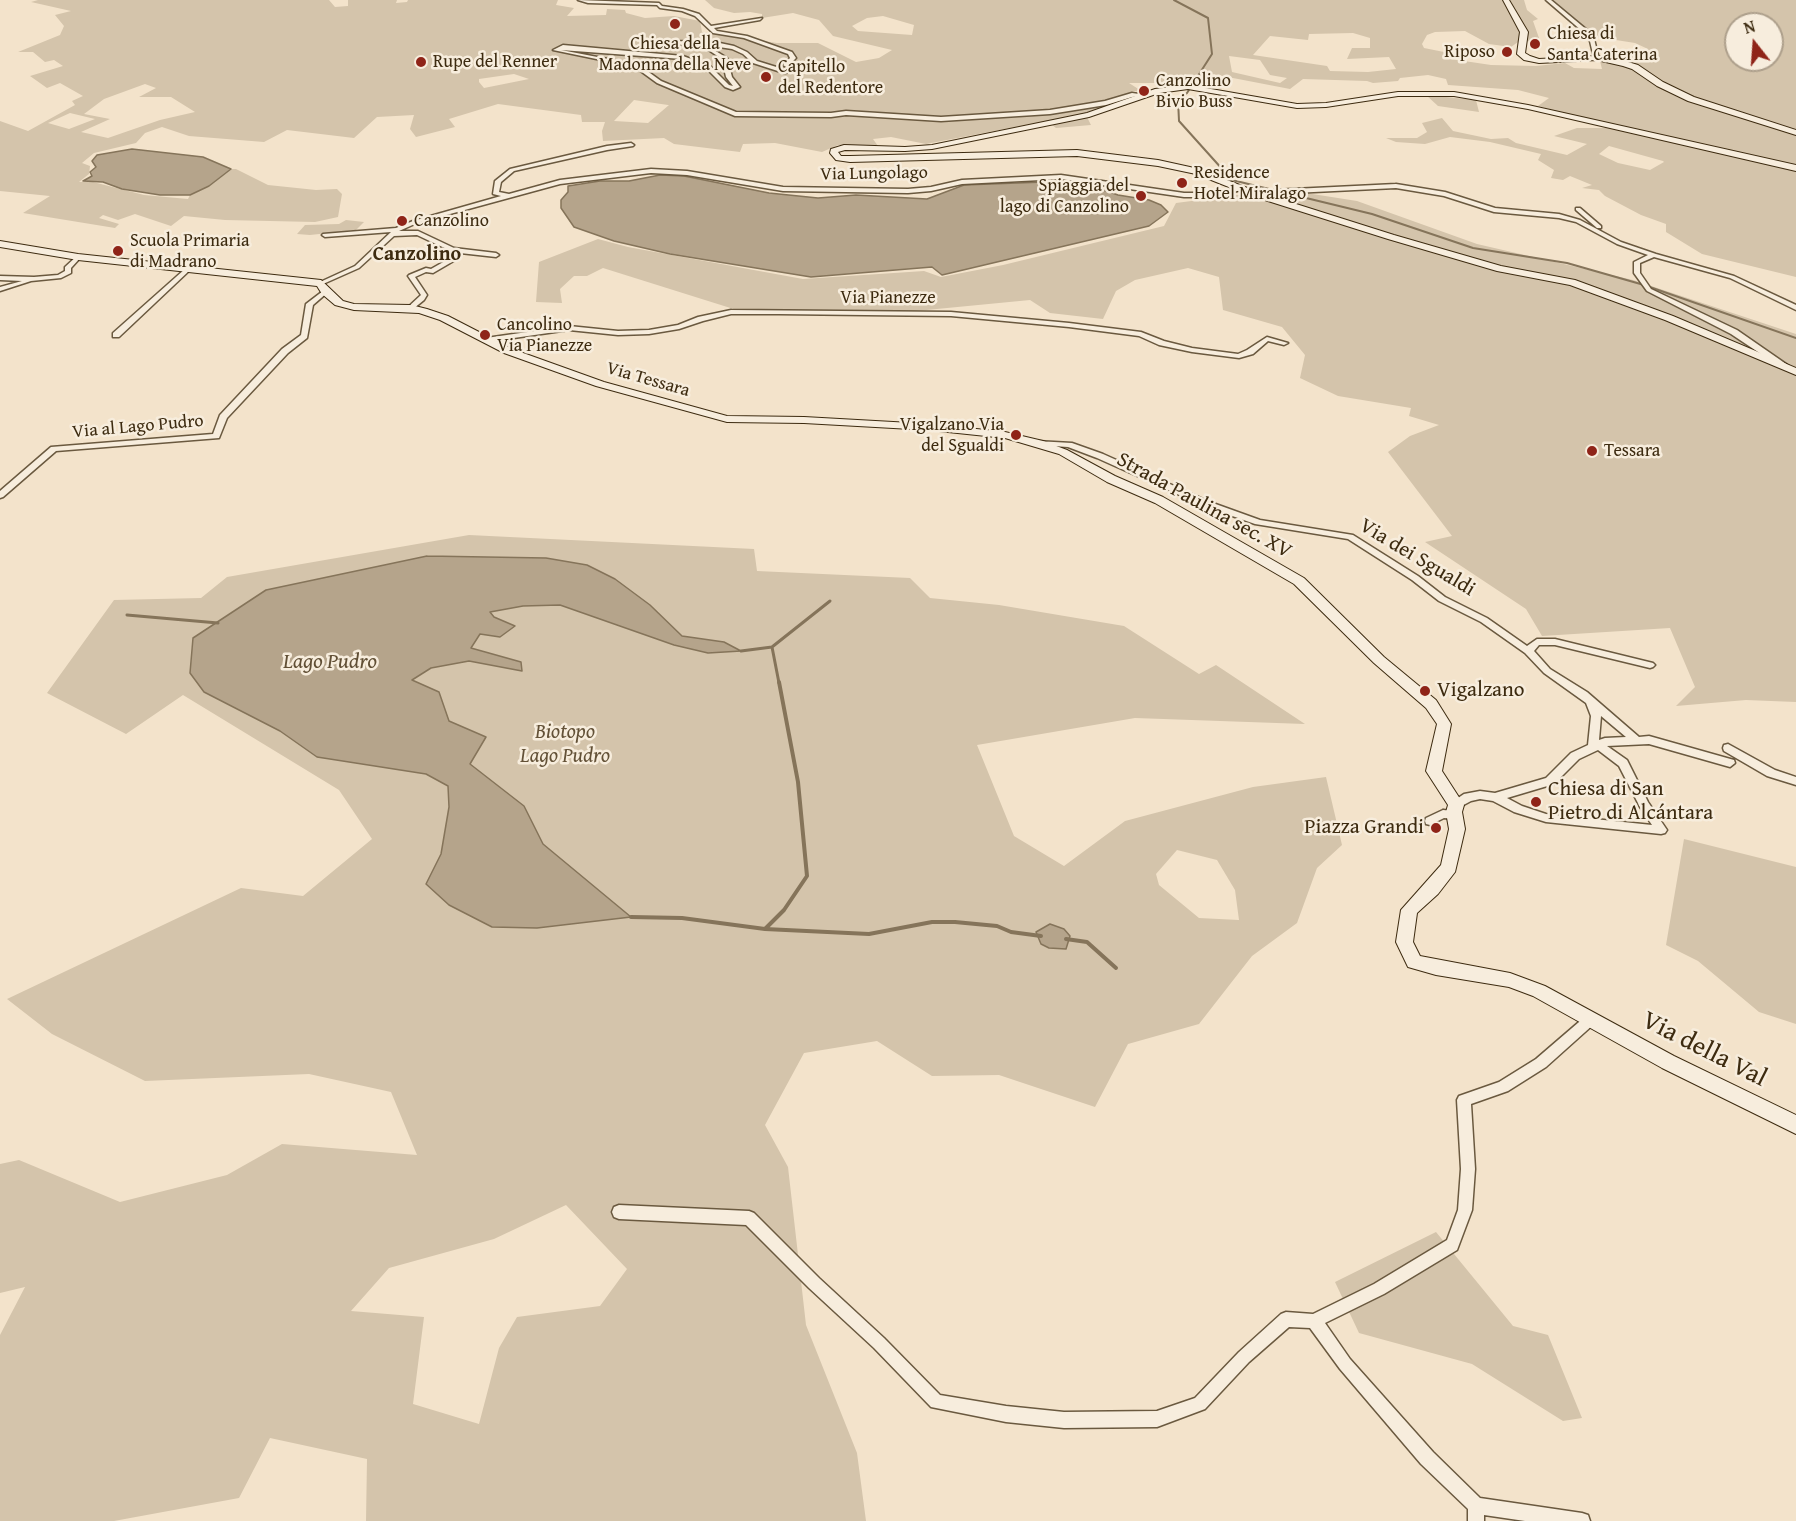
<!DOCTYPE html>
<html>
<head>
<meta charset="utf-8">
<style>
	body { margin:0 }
	#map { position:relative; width:1796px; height:1521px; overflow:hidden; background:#f3e3cb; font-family:"Gentium Book Plus",serif }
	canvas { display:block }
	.north { position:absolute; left:1724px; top:12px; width:60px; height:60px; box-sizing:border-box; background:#f7eddd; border:2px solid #ad9f8b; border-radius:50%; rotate:343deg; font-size:16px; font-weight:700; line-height:24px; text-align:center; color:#3d2b10 }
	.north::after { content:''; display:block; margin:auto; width:21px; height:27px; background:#8f2418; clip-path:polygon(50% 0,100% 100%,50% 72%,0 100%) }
</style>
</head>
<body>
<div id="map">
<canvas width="1796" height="1521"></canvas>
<div class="north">N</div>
</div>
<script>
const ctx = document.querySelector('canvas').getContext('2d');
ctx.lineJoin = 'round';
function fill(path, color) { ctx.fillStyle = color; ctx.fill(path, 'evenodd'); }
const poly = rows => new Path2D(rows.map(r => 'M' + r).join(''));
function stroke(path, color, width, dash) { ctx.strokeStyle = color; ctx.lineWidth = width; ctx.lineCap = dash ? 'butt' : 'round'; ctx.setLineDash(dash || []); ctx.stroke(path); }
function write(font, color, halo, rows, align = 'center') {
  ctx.font = font + ' "Gentium Book Plus",serif'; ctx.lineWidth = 5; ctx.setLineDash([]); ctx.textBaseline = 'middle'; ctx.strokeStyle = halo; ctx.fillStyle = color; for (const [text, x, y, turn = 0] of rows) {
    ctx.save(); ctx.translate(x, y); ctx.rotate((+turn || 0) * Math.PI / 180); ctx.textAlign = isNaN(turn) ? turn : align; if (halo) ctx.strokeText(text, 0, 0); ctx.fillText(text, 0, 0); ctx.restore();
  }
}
const green = poly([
	[38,0,329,0,335,7,348,6,348,0,397,0,396,3,407,2,408,0,558,0,556,5,574,8,567,16,606,15,607,9,625,10,626,13,645,18,674,16,700,21,702,32,777,43,818,43,856,62,879,58,892,50,833,36,819,20,793,13,762,18,762,14,750,12,734,13,714,8,705,0,1503,0,1520,32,1518,42,1511,47,1489,44,1465,31,1435,32,1427,35,1422,44,1424,48,1449,53,1444,58,1491,65,1536,66,1565,63,1574,68,1602,69,1600,61,1611,61,1632,68,1656,85,1796,134,1796,167,1585,119,1538,106,1549,98,1518,90,1448,85,1446,79,1428,75,1400,78,1398,81,1373,83,1367,81,1303,79,1290,89,1207,73,1204,80,1226,85,1221,89,1197,83,1129,83,1143,92,1134,91,1117,97,1118,102,1085,113,1091,125,1056,128,1047,121,926,144,891,137,873,139,878,146,838,145,822,152,775,143,743,144,740,152,674,144,664,138,603,141,602,131,605,122,582,122,581,115,498,104,449,119,455,127,416,137,410,129,414,115,377,117,354,138,287,130,264,142,189,136,162,127,145,133,136,143,94,153,82,163,90,166,89,174,79,182,93,182,144,195,188,199,190,195,209,186,231,169,236,169,268,185,316,190,337,189,342,194,338,217,315,222,225,220,184,216,171,226,135,214,118,220,103,215,99,218,119,224,115,228,23,213,50,196,0,191,0,121,28,131,75,105,72,101,83,96,60,83,47,88,30,76,63,66,54,60,45,62,33,52,18,52,60,35,64,26,55,15,71,11,31,2],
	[883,16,914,25,912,35,858,31,852,26,867,18],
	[1353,33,1370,38,1370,48,1352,48,1347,59,1389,57,1396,69,1368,72,1330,71,1327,66,1253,55,1270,36,1308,40,1309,34],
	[1229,56,1260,60,1270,75,1287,78,1280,83,1232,72],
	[514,74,529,79,484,88,479,82,479,79],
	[145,84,156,88,139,97,171,97,195,112,160,120,108,138,81,132,110,119,84,114,104,99],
	[634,100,668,105,669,105,648,123,614,121],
	[70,113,95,119,69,129,48,123],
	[1510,0,1524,0,1527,10,1538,19,1533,21,1539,38,1526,42,1528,32],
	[1547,0,1796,0,1796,131,1694,98,1616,60,1648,49,1635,43,1597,37,1568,19],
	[1736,24,1772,24,1772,60,1736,60],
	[1426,95,1476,100,1479,112,1438,106],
	[1442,118,1453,131,1491,139,1508,138,1516,143,1567,155,1587,144,1554,136,1577,128,1612,128,1796,170,1796,277,1702,254,1666,232,1666,224,1641,215,1605,196,1599,190,1582,188,1592,185,1570,176,1563,180,1551,178,1554,170,1538,160,1541,154,1490,142,1450,137,1425,144,1396,142,1386,138,1417,138,1427,132,1422,123],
	[1609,146,1663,161,1664,162,1650,170,1618,163,1599,154],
	[1270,192,1306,193,1357,201,1477,244,1633,280,1796,334,1796,702,1746,700,1676,706,1695,687,1670,628,1542,636,1526,609,1425,542,1452,536,1388,452,1410,436,1439,425,1409,416,1411,408,1338,396,1300,378,1305,355,1282,327,1223,310,1219,277,1188,268,1135,280,1116,291,1103,319,1050,313,1030,300,916,311,740,311,603,268,587,276,574,276,560,289,562,303,536,302,539,262,598,239,628,247,803,279,924,271,941,277,1003,265,1164,226,1176,203,1238,195,1267,202],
	[346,220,364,222,356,230,310,235,297,234,305,225,339,224],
	[469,535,754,549,757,571,910,578,930,598,999,605,1124,626,1199,674,1216,665,1305,724,1135,718,977,745,1014,836,1064,866,1125,821,1253,787,1326,777,1342,845,1317,868,1297,923,1252,956,1199,1024,1128,1044,1095,1107,999,1075,932,1076,877,1041,804,1053,765,1125,788,1167,806,1325,857,1453,866,1521,366,1521,367,1459,270,1438,239,1498,114,1521,0,1521,0,1335,25,1287,0,1293,0,1164,19,1160,120,1202,227,1175,282,1144,417,1155,391,1092,309,1074,145,1081,52,1034,7,999,241,888,303,896,372,839,339,790,183,695,126,734,47,693,114,600,201,598,227,577],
	[1177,850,1217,860,1235,890,1239,920,1199,918,1159,885,1156,874],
	[566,1205,627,1269,600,1306,517,1317,499,1348,479,1424,413,1404,424,1317,351,1311,389,1268,494,1239],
	[1684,839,1796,867,1796,1024,1759,1012,1698,961,1666,945],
	[1436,1232,1513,1326,1548,1335,1582,1418,1563,1421,1472,1364,1359,1333,1335,1282]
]);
const water = poly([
	[132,149,203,157,231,169,209,186,190,195,160,195,122,189,103,182,83,181,92,176,90,172,96,167,92,161,97,155,132,149],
	[660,175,684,176,769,193,818,198,856,195,927,199,964,185,1044,182,1097,188,1118,195,1149,200,1161,205,1168,212,1149,226,942,275,932,267,811,277,670,254,614,241,574,227,561,208,561,200,568,192,568,186,600,181,629,181,660,175],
	[427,556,546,558,587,565,615,579,650,605,682,636,724,642,741,651,708,653,674,645,560,605,523,606,490,612,494,617,515,626,500,637,480,634,471,648,521,662,522,671,469,661,431,668,412,680,439,692,449,721,486,737,470,764,524,806,543,844,631,917,537,928,492,927,449,905,426,884,441,854,449,807,448,786,426,774,317,757,280,731,204,692,190,673,193,638,266,590,427,556],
	[1050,924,1064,929,1070,936,1066,949,1049,948,1041,944,1036,932,1050,924]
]);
const streamFar2 = poly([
	[1174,0,1208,18,1212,54,1187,93,1178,100,1179,121,1232,180,1372,214,1473,248,1567,263,1644,285,1796,338]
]);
const streamFar1 = poly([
	[127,615,218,623],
	[772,647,779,683],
	[741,651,772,647,830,601]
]);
const stream = poly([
	[631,917,682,918,765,929,869,934,932,922,955,922,997,926,1011,932,1041,936],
	[765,929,784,910,807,876,798,782,779,682],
	[1066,939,1087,942,1116,968]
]);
const street = poly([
	[578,0,659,3,662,6,683,9,699,14,711,26,762,18,760,20,714,28,717,31,747,36,792,52,796,58,789,65,799,71,784,73,753,63,743,54,732,49,706,45,727,58,732,77,740,87,733,90,725,87,706,68,682,59,561,50,639,65,661,81,736,112,831,113,846,111,941,117,1050,110,1105,101,1132,93,1146,95,1132,97,1106,105,1050,114,941,121,846,115,831,117,735,116,657,83,635,67,553,50,563,45,683,56,710,66,729,85,733,86,726,77,722,59,710,51,702,47,666,43,669,41,715,42,734,46,747,52,757,61,786,70,791,70,783,65,790,58,788,54,744,38,713,33,695,16,682,11,660,8,657,5,588,3,578,0],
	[1546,0,1551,0,1593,35,1599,59,1594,58,1589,37,1546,0],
	[631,143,634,145,633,146,607,150,514,171,501,182,499,192,509,194,560,180,651,169,687,171,783,187,908,189,931,187,962,180,1061,175,1184,193,1214,193,1242,187,1245,189,1214,197,1184,197,1061,179,962,184,931,191,908,193,783,191,687,175,651,173,560,184,417,223,399,231,418,231,454,248,496,253,499,255,496,257,460,253,460,256,457,259,433,273,426,272,415,277,427,295,424,300,413,309,407,308,421,295,408,276,409,275,426,268,431,269,454,256,453,252,417,235,394,236,359,268,323,284,318,283,355,266,391,232,325,237,322,235,323,234,396,228,413,221,501,196,493,194,495,181,510,169,607,146,631,143],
	[1396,184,1445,192,1495,208,1559,214,1580,220,1621,242,1656,254,1734,276,1796,305,1796,310,1730,278,1654,257,1640,263,1640,273,1651,289,1737,330,1789,366,1782,368,1731,334,1647,291,1634,273,1634,262,1648,255,1617,244,1576,222,1559,218,1494,212,1444,196,1396,188,1252,195,1249,193,1252,191,1396,184],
	[1576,208,1580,208,1601,226,1601,228,1597,228,1576,210,1576,208],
	[78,255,81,257,71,268,71,273,61,278,31,281,0,291,0,287,22,281,0,280,0,276,34,277,58,275,65,271,65,267,78,255],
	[185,269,190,270,119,337,113,337,113,333,185,269],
	[323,291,328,292,313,305,307,338,288,353,227,418,219,438,56,451,3,497,0,498,0,491,51,447,213,434,220,415,282,349,301,335,306,304,323,291],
	[731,310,951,312,1069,323,1141,332,1164,341,1192,348,1238,354,1247,350,1267,337,1288,343,1284,345,1268,341,1253,354,1239,358,1192,352,1159,345,1139,336,1069,327,951,316,779,314,731,314,703,321,679,329,649,334,618,335,569,330,486,342,482,340,486,338,569,326,618,331,649,330,678,325,698,317,731,310],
	[1036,441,1072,443,1103,454,1210,502,1260,520,1353,535,1418,576,1445,597,1487,618,1527,646,1537,639,1555,639,1653,663,1655,665,1653,667,1650,668,1555,645,1539,645,1534,651,1550,669,1587,692,1639,737,1649,736,1734,760,1735,763,1730,767,1649,744,1607,746,1627,760,1648,802,1667,830,1665,833,1661,834,1546,822,1514,812,1493,801,1480,799,1471,801,1456,809,1452,808,1451,805,1452,802,1464,794,1480,791,1495,793,1546,778,1571,753,1588,745,1591,716,1586,703,1544,673,1525,653,1481,622,1439,601,1412,580,1348,539,1255,524,1204,506,1097,458,1068,447,1036,445,1036,441],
	[1601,716,1626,737,1605,738,1599,740,1601,716],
	[1598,750,1619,766,1640,807,1652,825,1546,814,1522,806,1507,798,1554,784,1579,759,1598,750],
	[1728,744,1775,770,1796,777,1796,785,1767,776,1724,751,1723,748,1724,745,1728,744],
	[1443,810,1455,811,1459,812,1460,815,1459,818,1455,819,1444,818,1430,825,1426,824,1425,821,1426,818,1443,810],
	[1590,1014,1594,1016,1596,1020,1594,1024,1546,1067,1508,1091,1471,1104,1475,1169,1472,1210,1457,1250,1384,1294,1325,1323,1350,1359,1433,1452,1480,1498,1582,1513,1588,1515,1590,1521,1525,1521,1484,1515,1484,1521,1468,1521,1468,1509,1421,1464,1340,1369,1310,1328,1289,1327,1249,1362,1205,1409,1157,1427,1064,1428,1006,1422,931,1407,874,1348,809,1288,746,1225,619,1219,614,1217,612,1212,614,1207,619,1205,749,1211,754,1213,819,1278,884,1338,940,1395,1006,1406,1064,1412,1157,1411,1195,1398,1239,1352,1281,1314,1286,1312,1313,1314,1374,1284,1447,1240,1458,1210,1461,1169,1457,1100,1459,1096,1499,1082,1536,1059,1586,1016,1590,1014]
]);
const secondary = poly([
	[1503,0,1509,0,1528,32,1525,53,1530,56,1539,59,1597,56,1628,62,1638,65,1663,82,1694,97,1796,130,1796,135,1688,101,1657,86,1632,69,1623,66,1597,60,1539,63,1524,60,1517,54,1520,32,1503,0],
	[1188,85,1297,104,1326,103,1398,92,1454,92,1528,105,1796,165,1796,171,1528,109,1454,96,1398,96,1326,107,1297,108,1188,89,1159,93,1089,117,932,149,905,151,845,150,838,152,841,156,850,156,1077,150,1158,160,1199,169,1255,191,1394,235,1501,266,1575,280,1673,316,1796,368,1796,375,1665,320,1570,285,1497,271,1388,239,1249,195,1196,174,1158,166,1077,156,850,162,836,160,830,153,831,149,844,145,905,147,932,145,1087,113,1155,89,1188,85],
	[0,241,78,254,321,280,343,301,354,304,411,305,427,309,448,316,512,349,604,382,727,416,804,417,929,424,1005,432,1043,441,1067,450,1115,476,1163,497,1304,578,1384,657,1436,700,1451,724,1442,771,1464,805,1462,812,1465,829,1455,872,1438,894,1417,913,1413,942,1420,956,1510,973,1545,986,1674,1056,1796,1115,1796,1134,1662,1068,1533,996,1509,987,1436,975,1408,967,1396,942,1401,910,1441,865,1449,829,1446,812,1448,805,1426,771,1437,724,1426,708,1374,663,1294,584,1155,503,1107,482,1059,454,1005,438,929,430,804,423,727,422,596,386,504,353,440,320,419,313,354,310,335,305,322,294,317,286,78,260,0,247,0,241]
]);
const markers = [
	[675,24,6,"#8f2418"],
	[1535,44,6,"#8f2418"],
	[1507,52,6,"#8f2418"],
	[421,62,6,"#8f2418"],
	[766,77,6,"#8f2418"],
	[1144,91,6,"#8f2418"],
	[1182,183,6,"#8f2418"],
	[1141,196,6,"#8f2418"],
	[402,221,6,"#8f2418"],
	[118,251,6,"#8f2418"],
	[485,335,6,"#8f2418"],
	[1016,435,6,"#8f2418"],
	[1592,451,6,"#8f2418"],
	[1425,691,6,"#8f2418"],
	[1536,802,6,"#8f2418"],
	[1436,828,6,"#8f2418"]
];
const farPoinames = [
	["Chiesa di",1547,34],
	["Santa Caterina",1547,55],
	["Chiesa della",675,44,"center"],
	["Madonna della Neve",675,65,"center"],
	["Riposo",1495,52,"right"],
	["Rupe del Renner",433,62],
	["Capitello",778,67],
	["del Redentore",778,88],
	["Canzolino",1156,81],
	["Bivio Buss",1156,102],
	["Residence",1194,173],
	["Hotel Miralago",1194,194],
	["Spiaggia del",1129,186,"right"],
	["lago di Canzolino",1129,207,"right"],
	["Canzolino",414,221],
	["Scuola Primaria",130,241],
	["di Madrano",130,262],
	["Cancolino",497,325],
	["Via Pianezze",497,346],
	["Vigalzano Via",1004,425,"right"],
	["del Sgualdi",1004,446,"right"],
	["Tessara",1604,451]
];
const farStreetnames = [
	["Via Lungolago",874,174,-1],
	["Via Pianezze",888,298],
	["Via Tessara",648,380,16],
	["Via al Lago Pudro",138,427,-5]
];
const farQuarternames = [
	["Canzolino",417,255]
];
const streetNames = [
	["Strada Paulina sec. XV",1204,506,29],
	["Via dei Sgualdi",1417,558,31]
];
const poiNames = [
	["Vigalzano",1437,691],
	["Chiesa di San",1548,790],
	["Pietro di Alcántara",1548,814],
	["Piazza Grandi",1424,828,"right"]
];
const parkNames = [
	["Biotopo",565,733],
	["Lago Pudro",565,757]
];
const waterNames = [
	["Lago Pudro",330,662]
];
const nearStreetnames = [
	["Via della Val",1704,1050,27]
];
fill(green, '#d4c4ab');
fill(water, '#b5a48b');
stroke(water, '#85745a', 1.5);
stroke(streamFar2, '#85745a', 2);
stroke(streamFar1, '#85745a', 3);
stroke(stream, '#85745a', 4);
stroke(street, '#6a593f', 3);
stroke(secondary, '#3d2b10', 2);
fill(street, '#f7eddd');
fill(secondary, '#f7eddd');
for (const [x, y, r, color] of markers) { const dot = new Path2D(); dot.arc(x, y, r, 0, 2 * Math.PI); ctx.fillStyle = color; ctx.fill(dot); stroke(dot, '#f7eddd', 2); }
write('18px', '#3d2b10', '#f7eddd', farPoinames, 'left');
write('18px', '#3d2b10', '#f7eddd', farStreetnames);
write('bold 20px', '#3d2b10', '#f7eddd', farQuarternames);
write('21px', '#3d2b10', '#f7eddd', streetNames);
write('21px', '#3d2b10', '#f7eddd', poiNames, 'left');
write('italic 21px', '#635137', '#f7eddd', parkNames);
write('italic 22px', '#614f35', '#f7eddd', waterNames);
write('26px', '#3d2b10', '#f7eddd', nearStreetnames);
</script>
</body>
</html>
